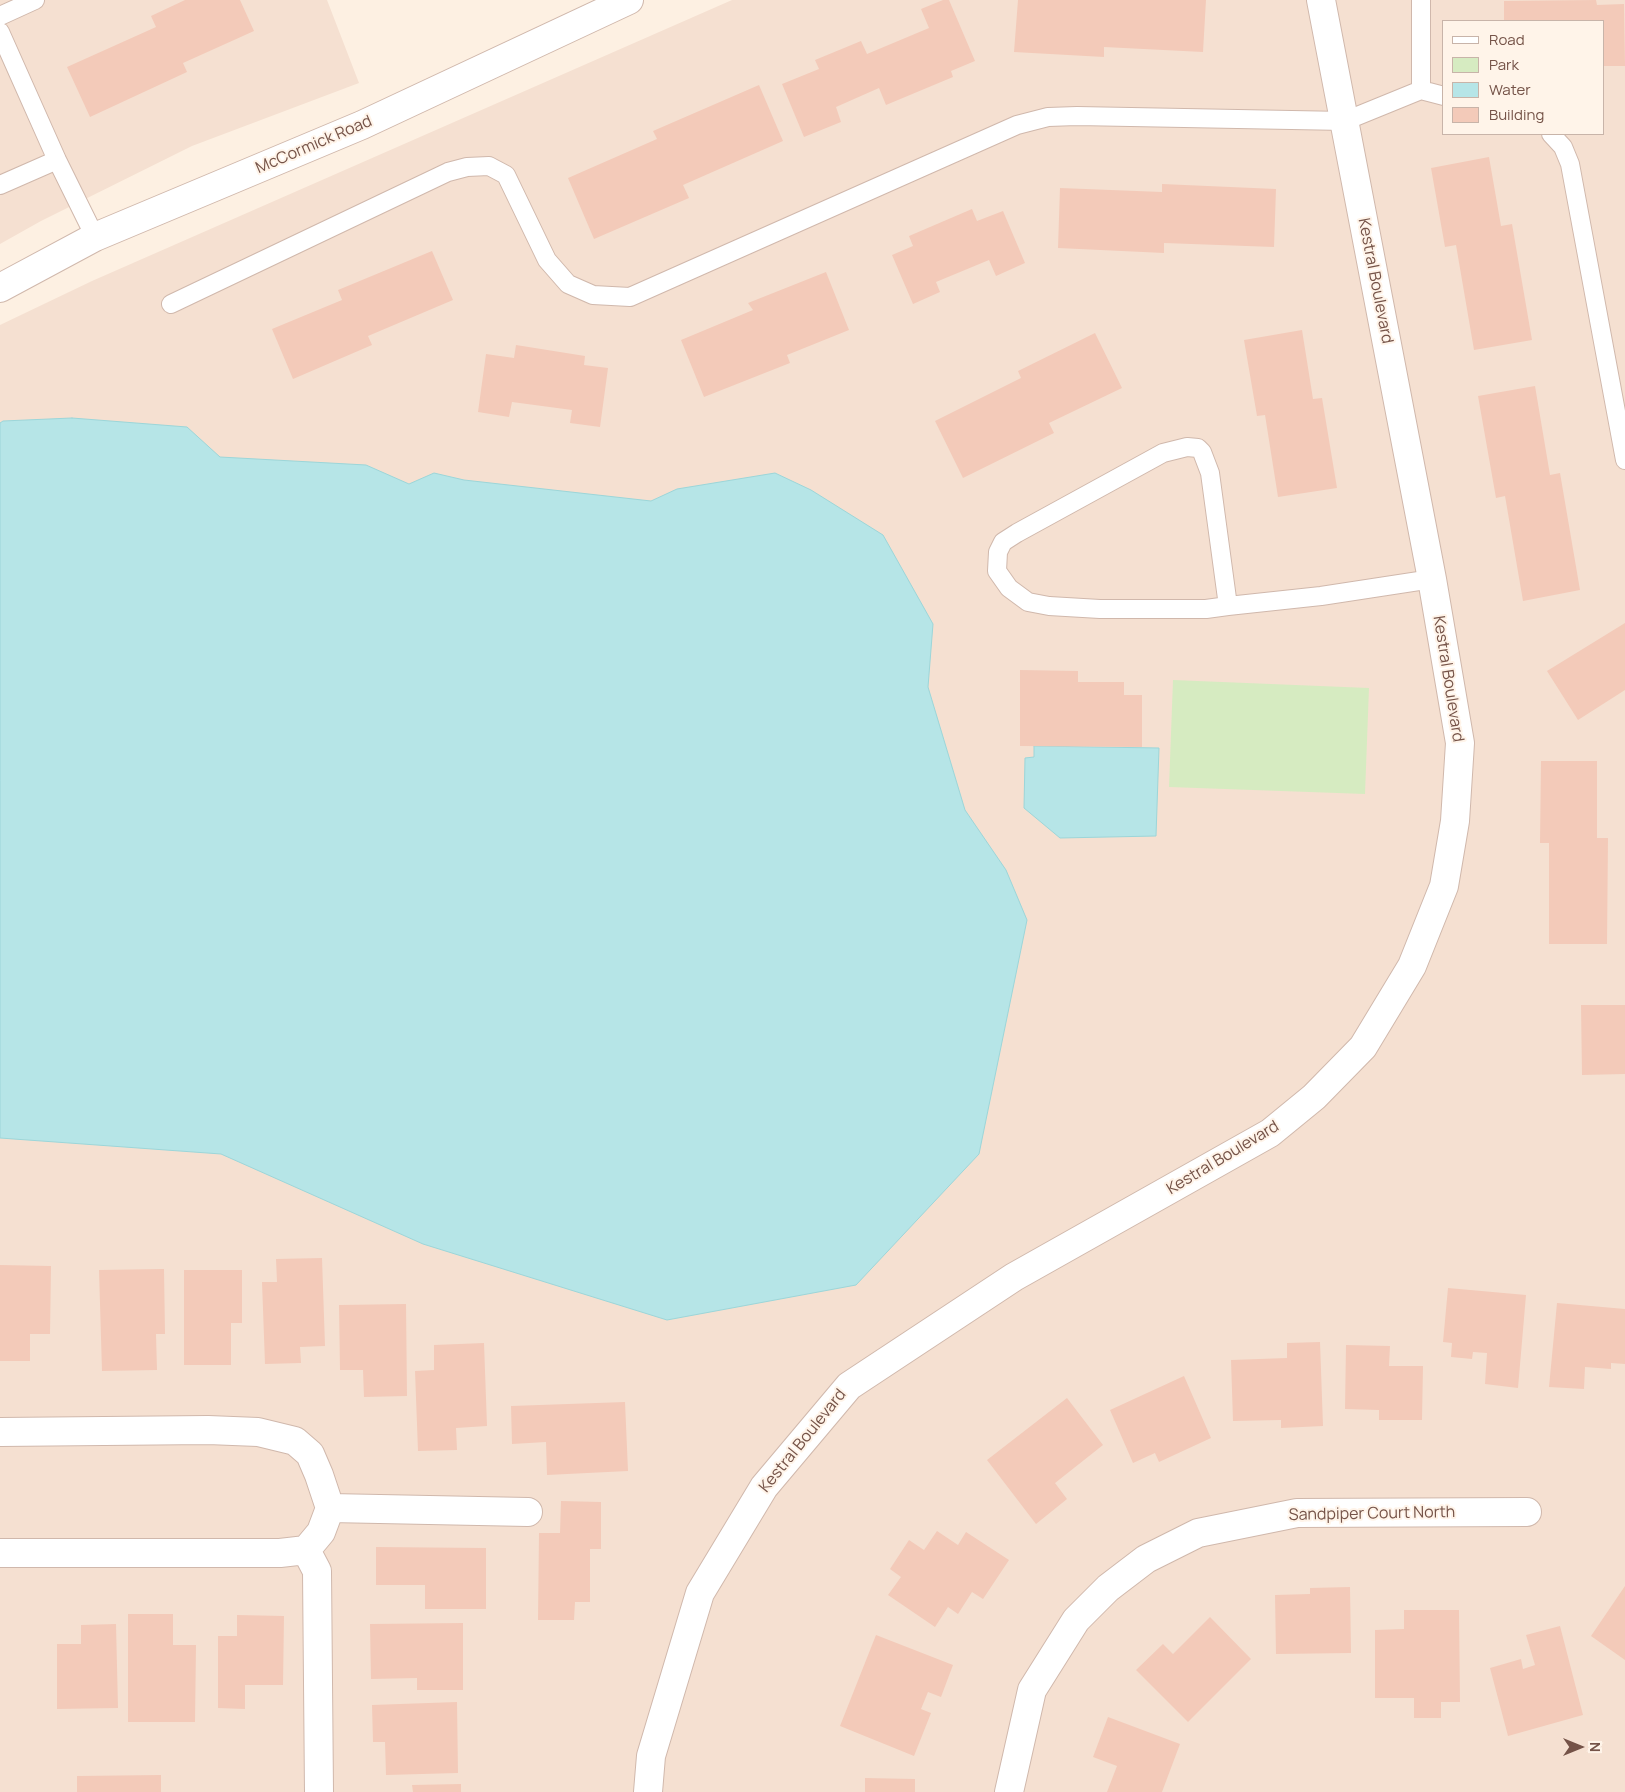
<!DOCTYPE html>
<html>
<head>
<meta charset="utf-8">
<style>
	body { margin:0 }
	#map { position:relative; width:1625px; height:1792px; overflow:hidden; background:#fdf0e2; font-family:Manrope,sans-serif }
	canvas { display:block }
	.legend { position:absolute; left:1442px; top:20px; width:162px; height:115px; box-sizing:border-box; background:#fff4e9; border:1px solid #c8b4a9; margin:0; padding:6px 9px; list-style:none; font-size:15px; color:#755348 }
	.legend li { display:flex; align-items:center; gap:10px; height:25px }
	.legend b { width:25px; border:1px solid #c8b4a9 }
	.north { position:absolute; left:1555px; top:1722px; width:50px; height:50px; -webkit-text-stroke:4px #fff4e9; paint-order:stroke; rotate:90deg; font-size:14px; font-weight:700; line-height:20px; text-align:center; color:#755348 }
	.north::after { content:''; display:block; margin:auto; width:18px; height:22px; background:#755348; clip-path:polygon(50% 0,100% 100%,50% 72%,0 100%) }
</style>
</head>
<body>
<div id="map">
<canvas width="1625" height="1792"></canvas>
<ul class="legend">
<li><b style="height:6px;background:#fff"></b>Road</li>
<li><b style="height:14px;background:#d6ebc1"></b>Park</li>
<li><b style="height:14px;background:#b6e5e7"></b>Water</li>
<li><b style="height:14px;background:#f3cab9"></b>Building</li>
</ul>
<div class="north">N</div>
</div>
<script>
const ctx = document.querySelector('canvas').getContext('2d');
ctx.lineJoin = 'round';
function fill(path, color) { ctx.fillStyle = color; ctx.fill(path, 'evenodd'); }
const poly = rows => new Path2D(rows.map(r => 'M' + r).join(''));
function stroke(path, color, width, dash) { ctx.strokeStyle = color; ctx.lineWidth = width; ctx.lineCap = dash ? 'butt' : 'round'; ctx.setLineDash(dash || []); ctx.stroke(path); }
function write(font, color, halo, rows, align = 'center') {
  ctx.font = font + ' Manrope,sans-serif'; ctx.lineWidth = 4; ctx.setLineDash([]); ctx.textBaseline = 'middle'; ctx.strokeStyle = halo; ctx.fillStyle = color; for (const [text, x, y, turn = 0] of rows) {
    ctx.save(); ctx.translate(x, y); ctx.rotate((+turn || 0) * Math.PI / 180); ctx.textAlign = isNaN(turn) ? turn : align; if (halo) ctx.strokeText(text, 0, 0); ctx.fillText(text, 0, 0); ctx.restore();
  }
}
const residential = poly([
	[0,0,327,0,359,83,192,146,41,221,0,244],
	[732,0,1625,0,1625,1792,0,1792,0,325,92,281],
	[1444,21,1604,21,1604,134,1444,134]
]);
const green = poly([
	[1173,680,1369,688,1365,794,1169,787]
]);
const water = poly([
	[72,418,187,427,220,457,366,465,409,484,434,473,464,480,651,501,677,489,775,473,811,490,883,535,933,624,928,687,965,810,1006,870,1027,920,979,1154,856,1285,667,1320,423,1244,221,1154,0,1138,0,423,3,421,72,418],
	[1034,746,1159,748,1156,836,1060,838,1024,808,1025,758,1034,757,1034,746]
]);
const building = poly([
	[185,0,240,0,254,31,183,63,187,72,90,117,67,67,156,27,151,16],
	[943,0,949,0,975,61,951,71,953,77,886,105,879,88,836,107,841,122,804,137,782,84,819,69,815,60,861,41,867,54,929,28,921,9],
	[1018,0,1206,0,1203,52,1104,47,1104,57,1014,52],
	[1596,0,1597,5,1624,4,1625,66,1604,66,1604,21,1504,21,1504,1],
	[759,85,783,141,683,185,689,198,594,239,568,178,657,139,653,131],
	[1489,157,1501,226,1512,224,1532,340,1474,350,1456,245,1445,247,1431,168],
	[1162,184,1276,189,1274,247,1164,243,1164,253,1058,248,1060,188,1162,192],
	[972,209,977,221,1003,211,1025,263,996,276,989,260,936,282,940,292,913,304,892,255,913,246,909,236],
	[432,251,453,300,368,336,372,345,293,379,272,329,342,300,338,290],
	[826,272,849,330,787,355,790,363,704,397,681,340,753,310,748,303],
	[1302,330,1313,399,1322,398,1337,488,1278,497,1265,415,1257,416,1244,340],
	[1095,333,1122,388,1049,423,1054,433,963,478,935,421,1021,378,1018,371],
	[516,345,585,356,584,365,608,368,600,427,570,423,572,410,512,402,509,417,478,412,486,354,514,358],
	[1535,386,1550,475,1560,473,1580,590,1523,601,1505,496,1496,498,1478,396],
	[1625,623,1625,690,1578,720,1547,671],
	[1020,670,1078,671,1078,682,1124,682,1124,695,1142,695,1142,747,1020,746],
	[1541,761,1597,761,1597,838,1608,838,1607,944,1549,944,1549,843,1540,843],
	[1581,1005,1625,1005,1625,1074,1582,1075],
	[322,1258,325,1346,300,1347,301,1363,265,1364,262,1282,277,1282,276,1259],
	[0,1265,51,1266,50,1334,30,1334,30,1361,0,1361],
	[164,1269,165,1334,156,1334,157,1370,102,1371,99,1270],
	[184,1270,242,1270,242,1323,231,1323,231,1365,184,1365],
	[1448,1288,1526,1295,1518,1388,1485,1384,1487,1353,1473,1352,1472,1359,1451,1357,1452,1343,1443,1342],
	[1557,1303,1625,1309,1625,1364,1611,1363,1611,1369,1585,1367,1584,1389,1549,1387],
	[406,1304,407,1396,364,1397,363,1370,340,1370,339,1305],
	[1320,1342,1323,1426,1281,1428,1281,1420,1233,1421,1231,1360,1287,1358,1287,1343],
	[484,1343,487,1426,456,1428,457,1450,418,1451,415,1371,434,1370,434,1345],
	[1346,1345,1390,1346,1389,1366,1423,1366,1422,1420,1379,1420,1379,1410,1345,1409],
	[1184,1376,1211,1438,1159,1462,1155,1453,1133,1463,1110,1410],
	[1067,1398,1103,1445,1055,1483,1067,1499,1036,1524,987,1460],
	[625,1402,628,1471,547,1475,546,1442,512,1444,511,1406],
	[561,1501,601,1502,601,1549,590,1549,590,1602,575,1602,574,1620,538,1620,539,1533,560,1533],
	[937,1531,958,1545,966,1532,1009,1560,983,1599,972,1592,958,1614,948,1607,935,1627,888,1595,901,1577,890,1569,909,1540,924,1550],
	[376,1547,486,1548,486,1609,425,1609,425,1585,376,1585],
	[1625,1586,1625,1660,1591,1636],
	[1350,1587,1351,1653,1276,1654,1275,1595,1310,1594,1310,1588],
	[1404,1610,1459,1610,1460,1702,1441,1702,1441,1718,1414,1718,1414,1698,1375,1698,1375,1630,1404,1629],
	[128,1614,173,1614,173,1645,196,1645,195,1722,128,1722],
	[237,1615,284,1616,283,1685,245,1685,245,1709,218,1708,218,1636,237,1636],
	[1210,1617,1251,1659,1188,1722,1136,1670,1163,1644,1173,1654],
	[463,1623,463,1690,417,1690,417,1678,371,1679,370,1624],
	[116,1624,118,1708,57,1709,57,1644,81,1644,81,1625],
	[1560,1626,1583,1715,1508,1736,1490,1668,1521,1659,1523,1669,1535,1665,1526,1635],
	[876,1635,953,1665,941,1697,928,1692,921,1709,931,1713,914,1756,840,1726],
	[457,1702,458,1773,386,1775,385,1742,373,1742,372,1705],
	[1108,1717,1180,1744,1162,1792,1107,1792,1117,1766,1093,1757],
	[161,1775,161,1792,77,1792,77,1776],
	[865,1778,915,1779,915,1792,865,1792],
	[461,1784,461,1792,413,1792,412,1785]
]);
const service = poly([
	[1421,0,1421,90],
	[0,16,35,0],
	[0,32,57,160,95,237],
	[1551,134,1563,147,1570,164,1625,460],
	[0,185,57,160],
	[171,304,448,172,467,167,489,166,506,175,547,260,568,284,593,295,630,297,1017,125,1048,117,1077,116,1345,121,1421,90,1444,96],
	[1228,606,1210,473,1202,452,1198,448,1187,447,1163,453,1017,533,1003,542,998,552,997,571,1009,588,1028,602,1049,606,1100,609,1206,609,1228,606,1321,596,1432,579]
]);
const minor = poly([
	[0,1432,208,1430,258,1432,295,1441,310,1454,319,1475,330,1508,321,1532,306,1550,280,1553,0,1553],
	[330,1508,528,1512],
	[306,1550,317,1571,319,1792],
	[648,1792,651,1756,700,1593,764,1487,849,1386,1014,1277,1270,1133,1314,1097,1363,1047,1412,966,1444,886,1455,821,1460,743,1432,579,1321,0],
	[1009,1792,1032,1690,1076,1620,1108,1588,1146,1559,1198,1533,1297,1513,1527,1512]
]);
const tertiary = poly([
	[0,288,95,237,362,125,629,0]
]);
const streetNames = [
	["McCormick Road",314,145,-23],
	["Kestral Boulevard",1375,281,79],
	["Kestral Boulevard",1448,679,81],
	["Kestral Boulevard",1223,1158,-31],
	["Kestral Boulevard",803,1441,-51],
	["Sandpiper Court North",1372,1514,-1]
];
fill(residential, '#f5e0d1');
fill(green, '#d6ebc1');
fill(water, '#b6e5e7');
stroke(water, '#9cd6d9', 1);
fill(building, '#f3cab9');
stroke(service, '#d0b8ac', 20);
stroke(minor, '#d0b8ac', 30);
stroke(tertiary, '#d0b8ac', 30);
stroke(service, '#fff', 18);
stroke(minor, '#fff', 28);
stroke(tertiary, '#fff', 28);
write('16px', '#755348', '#fff4e9', streetNames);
</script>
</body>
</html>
